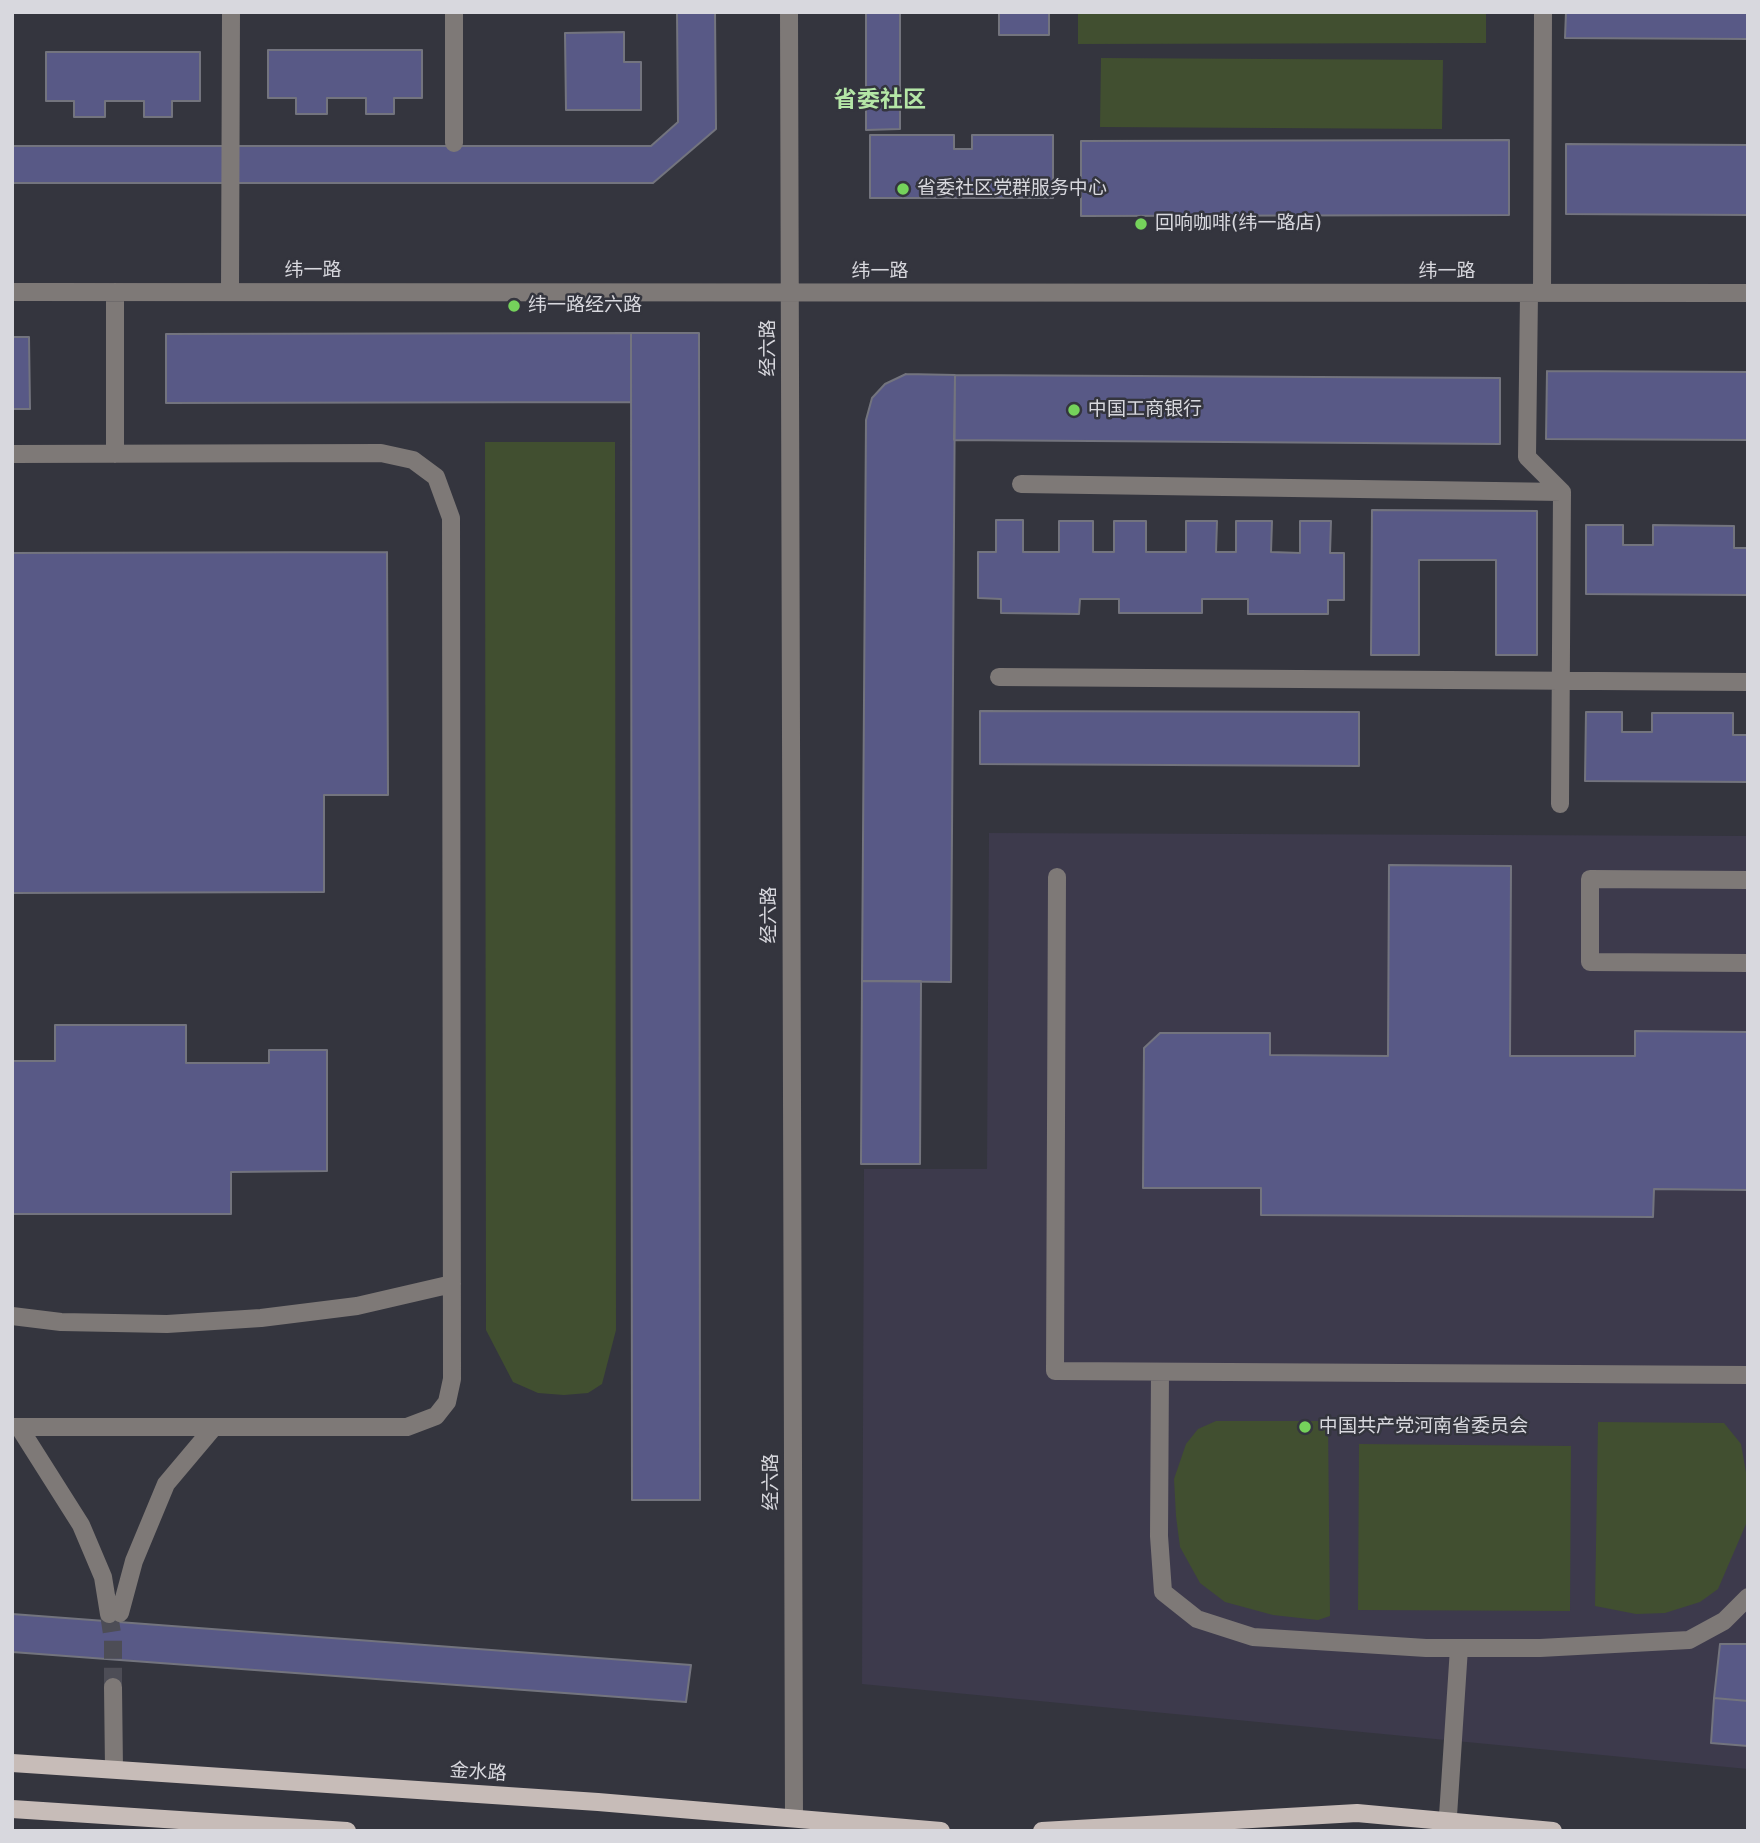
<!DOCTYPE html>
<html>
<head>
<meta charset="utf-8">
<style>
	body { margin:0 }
	#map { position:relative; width:1760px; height:1843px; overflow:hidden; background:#34353e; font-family:"DejaVu Sans",sans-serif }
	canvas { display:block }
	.frame { position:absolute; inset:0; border:14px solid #d8d8de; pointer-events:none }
</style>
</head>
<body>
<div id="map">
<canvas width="1760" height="1843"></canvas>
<div class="frame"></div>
</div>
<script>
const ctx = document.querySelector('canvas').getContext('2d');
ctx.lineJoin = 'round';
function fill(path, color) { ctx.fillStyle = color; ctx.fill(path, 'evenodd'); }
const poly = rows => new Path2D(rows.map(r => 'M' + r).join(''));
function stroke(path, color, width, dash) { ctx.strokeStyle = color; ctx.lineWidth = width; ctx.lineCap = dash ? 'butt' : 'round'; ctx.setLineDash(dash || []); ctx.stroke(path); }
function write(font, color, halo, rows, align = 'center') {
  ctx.font = font + ' "DejaVu Sans","Noto Sans SC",sans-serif'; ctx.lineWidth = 5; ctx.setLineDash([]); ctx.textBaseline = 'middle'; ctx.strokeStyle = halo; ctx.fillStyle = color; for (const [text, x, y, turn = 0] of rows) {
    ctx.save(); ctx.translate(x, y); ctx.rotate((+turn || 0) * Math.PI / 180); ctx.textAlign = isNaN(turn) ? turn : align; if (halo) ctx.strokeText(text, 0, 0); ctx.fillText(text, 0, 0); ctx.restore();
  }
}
const commercial = poly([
	[989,833,1748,836,1748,1769,862,1684,864,1169,987,1169]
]);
const green = poly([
	[1078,12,1486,12,1486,43,1078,44],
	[1101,58,1443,60,1442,129,1100,127],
	[485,442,615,442,616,1330,602,1384,588,1393,564,1395,538,1393,513,1382,486,1330],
	[1216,1421,1328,1421,1330,1616,1318,1620,1273,1615,1225,1602,1200,1583,1180,1547,1176,1516,1174,1479,1186,1444,1198,1429],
	[1598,1422,1724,1423,1741,1444,1747,1478,1746,1524,1718,1589,1700,1602,1665,1613,1636,1614,1595,1606],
	[1359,1444,1571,1446,1570,1611,1358,1610]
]);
const building = poly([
	[677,12,715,12,716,129,653,183,12,183,12,146,651,146,678,122,677,12],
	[866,12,900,12,900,129,866,130,866,12],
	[999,12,1049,12,1049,35,999,35,999,12],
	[1566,12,1748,12,1748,39,1565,38,1566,12],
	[624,32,624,62,641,62,641,110,566,110,565,33,624,32],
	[268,50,422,50,422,98,394,98,394,114,366,114,366,98,327,98,327,114,296,114,296,98,268,98,268,50],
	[46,52,200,52,200,101,172,101,172,117,144,117,144,101,105,101,105,117,74,117,74,101,46,101,46,52],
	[870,135,954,135,954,149,972,149,972,135,1053,135,1053,198,870,198,870,135],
	[1509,140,1509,215,1081,216,1081,141,1509,140],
	[1566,144,1748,145,1748,215,1566,214,1566,144],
	[631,333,631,402,166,403,166,334,631,333],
	[631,333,699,333,700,1500,632,1500,631,333],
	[12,337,29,337,30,409,12,409,12,337],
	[1547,371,1748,372,1748,440,1546,439,1547,371],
	[906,374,955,375,951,982,862,981,866,420,872,398,885,384,906,374],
	[955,375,1500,378,1500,444,954,440,955,375],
	[1372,510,1537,511,1537,655,1496,655,1496,560,1419,560,1419,655,1371,655,1372,510],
	[996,520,1023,520,1023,552,1059,552,1059,521,1093,521,1093,552,1114,552,1114,521,1146,521,1146,552,1186,552,1186,521,1217,521,1216,552,1236,552,1236,521,1272,521,1271,552,1300,553,1300,521,1331,521,1330,553,1344,553,1344,600,1328,600,1328,614,1248,614,1248,599,1202,599,1202,613,1119,613,1119,599,1080,599,1079,614,1001,613,1001,599,978,598,978,552,996,552,996,520],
	[1586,525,1623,525,1623,545,1653,545,1653,525,1734,526,1734,548,1748,548,1748,595,1586,594,1586,525],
	[387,552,388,795,324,795,324,892,12,893,12,553,387,552],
	[980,711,1359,712,1359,766,980,764,980,711],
	[1586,712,1622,712,1622,732,1652,732,1652,713,1733,713,1733,735,1748,735,1748,782,1585,781,1586,712],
	[1389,865,1511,866,1510,1056,1635,1056,1635,1031,1748,1032,1748,1190,1654,1189,1653,1217,1261,1215,1261,1188,1143,1188,1144,1048,1160,1033,1270,1033,1270,1055,1388,1056,1389,865],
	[862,981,921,981,920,1164,861,1164,862,981],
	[55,1025,186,1025,186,1063,269,1063,269,1050,327,1050,327,1171,231,1172,231,1214,12,1214,12,1061,55,1061,55,1025],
	[12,1614,691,1665,686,1702,12,1652,12,1614],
	[1720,1644,1748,1644,1748,1701,1714,1698,1720,1644],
	[1714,1698,1748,1701,1748,1746,1711,1743,1714,1698]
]);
const minorTunnel = poly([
	[109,1614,113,1640,113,1687]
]);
const minor = poly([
	[789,12,794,1818],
	[454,143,454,12],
	[12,292,1748,293],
	[115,292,115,454],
	[230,292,231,12],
	[1529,293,1527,457,1562,492,1560,804],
	[1542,293,1543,12],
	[12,454,381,453,413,460,436,477,451,518,452,1379,447,1402,436,1416,407,1427,12,1427],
	[1021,484,1562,492],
	[999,677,1748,682],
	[1057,877,1055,1371,1748,1375],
	[1748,880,1590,879,1590,962,1748,963],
	[12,1316,61,1322,167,1324,261,1318,357,1306,452,1284],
	[1160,1372,1159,1536,1163,1592,1197,1619,1253,1637,1426,1648,1540,1648,1689,1640,1724,1621,1748,1597],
	[19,1427,81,1525,103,1577,109,1614],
	[120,1613,134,1561,166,1484,214,1427],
	[113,1687,114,1769],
	[1447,1831,1459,1648]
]);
const major = poly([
	[12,1763,598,1802,941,1831],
	[12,1809,347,1831],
	[1042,1831,1357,1813,1553,1831]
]);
const markers = [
	[903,189,7,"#75d25b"],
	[1141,224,7,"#75d25b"],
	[514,306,7,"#75d25b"],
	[1074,410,7,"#75d25b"],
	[1305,1427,7,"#75d25b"]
];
const poiNames = [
	["省委社区党群服务中心",917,189],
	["回响咖啡(纬一路店)",1155,224],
	["纬一路经六路",528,306],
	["中国工商银行",1088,410],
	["中国共产党河南省委员会",1319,1427]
];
const streetNames = [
	["纬一路",313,271],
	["纬一路",880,272],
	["纬一路",1447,272],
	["经六路",769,348,-90],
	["经六路",770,915,-90],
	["经六路",772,1482,-90],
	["金水路",478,1773,4]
];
const quarterNames = [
	["省委社区",880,101]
];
fill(commercial, '#3d3a4c');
fill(green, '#414f30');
fill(building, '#585986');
stroke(building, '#73747e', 2);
stroke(minorTunnel, '#4d4d56', 18, [18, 9]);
stroke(minor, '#7e7977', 18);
stroke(major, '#c7bcb8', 18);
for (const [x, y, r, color] of markers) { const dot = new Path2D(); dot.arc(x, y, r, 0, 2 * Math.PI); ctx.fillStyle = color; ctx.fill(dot); stroke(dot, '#34353e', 2.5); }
write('19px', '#d8d8de', '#34353e', poiNames, 'left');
write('19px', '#d8d8de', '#34353e', streetNames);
write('bold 23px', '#b4e6a6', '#34353e', quarterNames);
</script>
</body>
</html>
